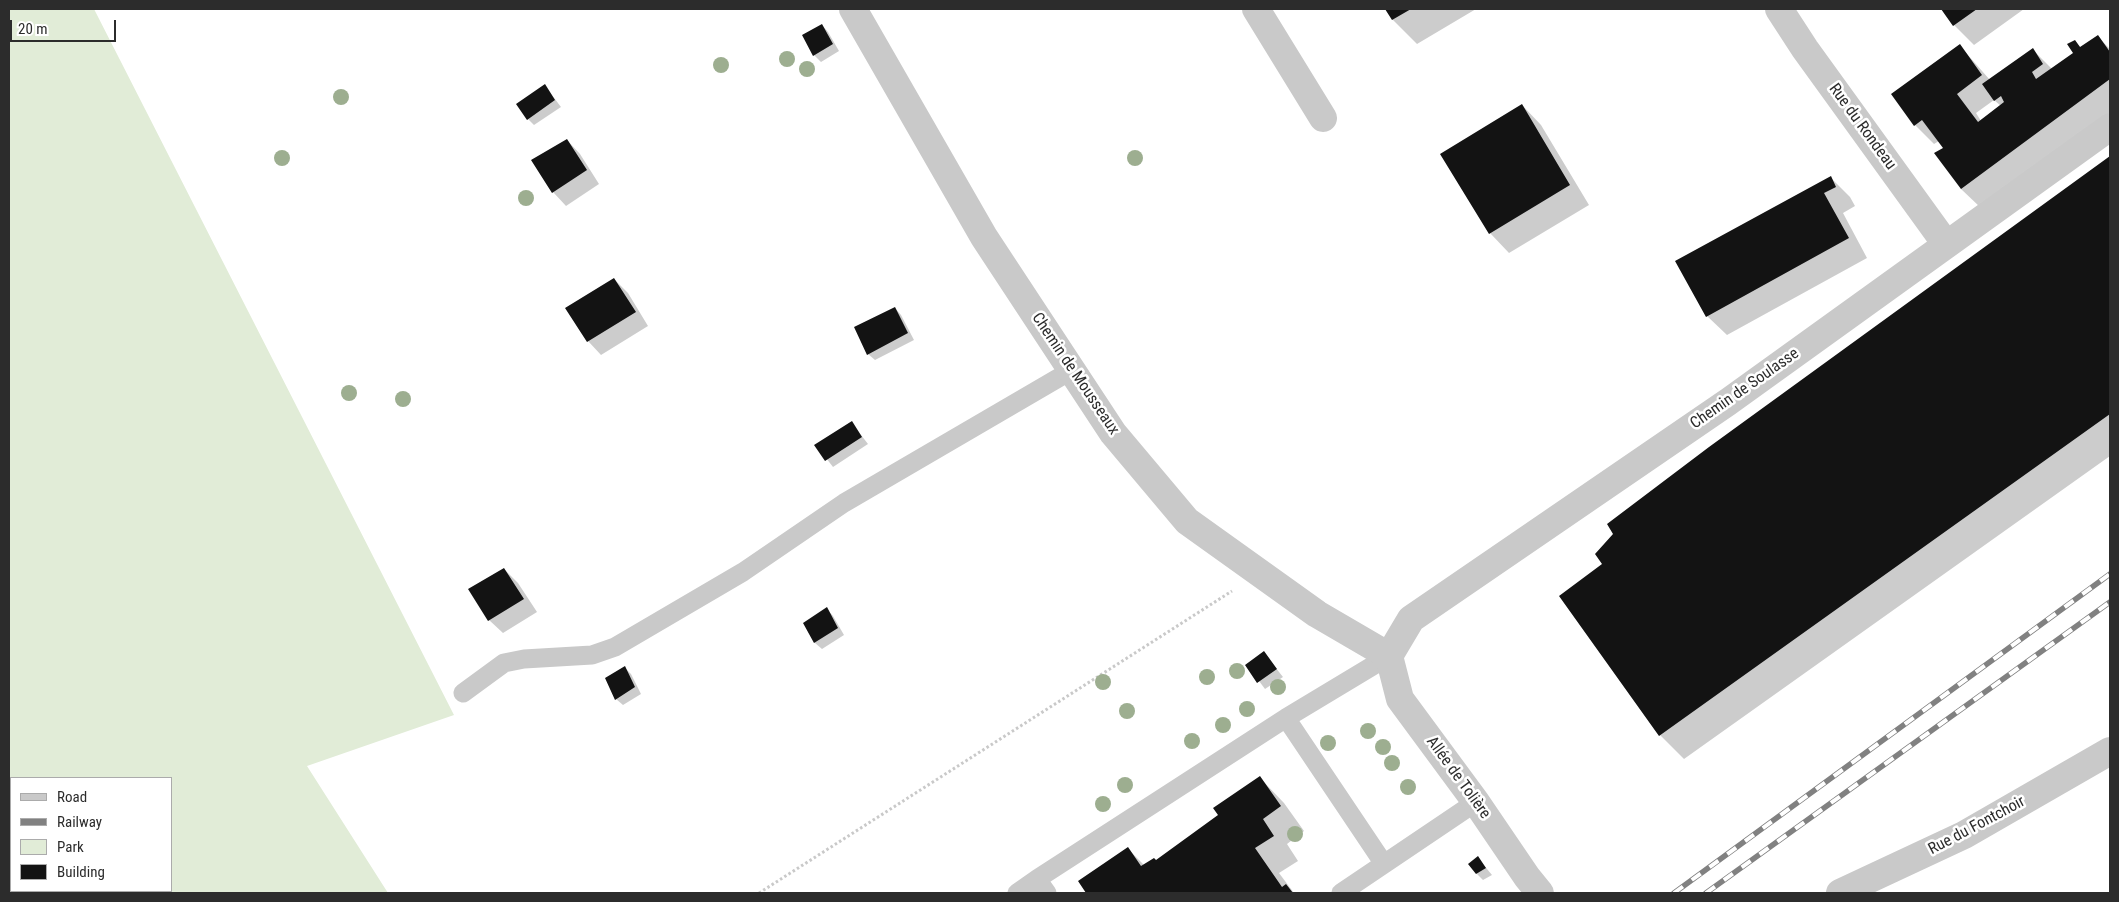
<!DOCTYPE html>
<html>
<head>
<meta charset="utf-8">
<style>
	body { margin:0 }
	#map { position:relative; width:2119px; height:902px; overflow:hidden; background:#fff; font-family:"Roboto Condensed",sans-serif }
	canvas { display:block }
	.frame { position:absolute; inset:0; border:10px solid #2c2c2c; pointer-events:none }
	.legend { position:absolute; left:10px; top:777px; width:162px; height:115px; box-sizing:border-box; background:#fff; border:1px solid #ababab; margin:0; padding:6px 9px; list-style:none; font-size:15px; color:#2c2c2c }
	.legend li { display:flex; align-items:center; gap:10px; height:25px }
	.legend b { width:25px; border:1px solid #ababab }
	.scale { position:absolute; left:10px; top:20px; width:106px; height:22px; box-sizing:border-box; border:2px solid #2c2c2c; border-top:0; padding-left:6px; font-size:15px; line-height:18px; white-space:nowrap; color:#2c2c2c; -webkit-text-stroke:4px #fff; paint-order:stroke }
</style>
</head>
<body>
<div id="map">
<canvas width="2119" height="902"></canvas>
<div class="frame"></div>
<ul class="legend">
<li><b style="height:6px;background:#c9c9c9"></b>Road</li>
<li><b style="height:6px;background:#818181"></b>Railway</li>
<li><b style="height:14px;background:#e1ecd7"></b>Park</li>
<li><b style="height:14px;background:#131313"></b>Building</li>
</ul>
<div class="scale">20 m</div>
</div>
<script>
const ctx = document.querySelector('canvas').getContext('2d');
ctx.lineJoin = 'round';
function fill(path, color) { ctx.fillStyle = color; ctx.fill(path, 'evenodd'); }
const poly = rows => new Path2D(rows.map(r => 'M' + r).join(''));
function stroke(path, color, width, dash) { ctx.strokeStyle = color; ctx.lineWidth = width; ctx.lineCap = dash ? 'butt' : 'round'; ctx.setLineDash(dash || []); ctx.stroke(path); }
function write(font, color, halo, rows, align = 'center') {
  ctx.font = font + ' "Roboto Condensed",sans-serif'; ctx.lineWidth = 5; ctx.setLineDash([]); ctx.textBaseline = 'middle'; ctx.strokeStyle = halo; ctx.fillStyle = color; for (const [text, x, y, turn = 0] of rows) {
    ctx.save(); ctx.translate(x, y); ctx.rotate((+turn || 0) * Math.PI / 180); ctx.textAlign = isNaN(turn) ? turn : align; if (halo) ctx.strokeText(text, 0, 0); ctx.fillText(text, 0, 0); ctx.restore();
  }
}
const green = poly([
	[9,9,94,9,454,715,307,766,388,893,9,893],
	[11,778,171,778,171,891,11,891]
]);
const shadow = poly([
	[1386,9,1476,9,1417,44,1393,20],
	[1942,9,2024,9,1974,45,1954,25],
	[822,25,828,32,839,51,821,62,814,55,803,35],
	[2097,36,2110,49,2110,113,1981,208,1961,189,1945,148,1939,141,1934,144,1915,125,1892,94,1959,45,1990,80,2033,50,2052,69,2075,53,2075,41,2081,48],
	[1994,100,2001,106,1981,121,1976,113],
	[545,86,561,107,534,125,528,119],
	[1522,105,1541,125,1589,205,1509,253,1490,233],
	[567,140,580,154,599,184,566,206,553,192],
	[2110,158,2110,456,1684,759,1660,735,1604,565,1709,448],
	[1830,177,1850,197,1855,206,1843,213,1867,258,1727,335,1707,316],
	[614,279,628,293,648,326,601,355,588,341],
	[895,308,901,315,914,340,875,360,868,354],
	[851,422,868,444,833,467,816,445],
	[504,569,518,583,537,612,503,633,489,620],
	[827,609,833,616,844,635,822,649,815,643,805,623],
	[1264,653,1283,677,1265,689,1247,665],
	[625,668,631,674,641,694,623,705,616,699],
	[1260,778,1284,803,1304,831,1287,844,1298,861,1279,873,1294,893,1087,893,1079,882,1128,849,1144,865,1156,861,1220,816],
	[1478,858,1492,875,1483,880,1477,874]
]);
const building = poly([
	[1385,9,1411,9,1392,20],
	[1941,9,1977,9,1953,26],
	[822,24,833,44,813,56,802,35],
	[2098,35,2110,52,2110,79,1961,189,1934,153,1943,148,1922,120,1914,126,1891,94,1960,44,1982,75,1957,94,1978,122,2004,102,2001,96,1994,101,1982,84,2033,48,2043,64,2032,72,2036,79,2073,53,2067,44,2075,40,2080,47],
	[545,84,555,100,527,120,516,104],
	[1522,104,1570,185,1489,234,1440,154],
	[567,139,587,170,552,193,531,160],
	[2110,156,2110,414,1659,736,1559,596,1602,564,1595,554,1613,534,1607,524,1709,447],
	[1831,176,1836,187,1824,193,1849,238,1706,317,1675,261],
	[614,278,636,312,587,342,565,308],
	[895,307,908,333,867,355,854,327],
	[852,421,862,437,825,461,814,445],
	[504,568,524,599,488,621,468,589],
	[827,607,838,628,814,643,803,623],
	[1264,651,1277,669,1257,683,1245,665],
	[625,666,635,687,615,700,605,678],
	[1260,776,1281,806,1263,819,1274,836,1255,848,1282,887,1286,884,1293,893,1086,893,1078,881,1128,847,1141,866,1154,858,1156,860,1218,815,1213,808],
	[1478,856,1486,868,1476,874,1468,864]
]);
const path = poly([
	[759,893,1232,591]
]);
const lane = poly([
	[463,693,504,663,524,659,592,655,615,647,743,572,844,503,1072,370],
	[1384,864,1286,718,1389,656],
	[1017,893,1037,879],
	[1047,893,1037,879,1286,718],
	[1341,893,1476,802]
]);
const street = poly([
	[853,9,984,237,1113,433,1187,521,1317,614,1389,656],
	[1256,9,1323,118],
	[1779,9,1805,49,1946,244],
	[1389,656,1411,619,1728,402,2110,127],
	[1389,656,1400,699,1476,802,1527,877,1540,893],
	[1840,893,1964,835,2110,751]
]);
const rail = poly([
	[1674,893,2110,574],
	[1706,893,2110,602]
]);
const trees = [
	[787,59],
	[721,65],
	[807,69],
	[341,97],
	[282,158],
	[1135,158],
	[526,198],
	[349,393],
	[403,399],
	[1237,671],
	[1207,677],
	[1103,682],
	[1278,687],
	[1247,709],
	[1127,711],
	[1223,725],
	[1368,731],
	[1192,741],
	[1328,743],
	[1383,747],
	[1392,763],
	[1125,785],
	[1408,787],
	[1103,804],
	[1295,834]
];
const streetNames = [
	["Rue du Rondeau",1862,127,54],
	["Chemin de Mousseaux",1075,374,56],
	["Chemin de Soulasse",1745,389,-35],
	["Allée de Tolière",1458,778,54],
	["Rue du Fontchoir",1977,826,-28]
];
fill(green, '#e1ecd7');
fill(shadow, '#0003');
fill(building, '#131313');
stroke(path, '#c9c9c9', 3, [2.5, 2.5]);
stroke(lane, '#c9c9c9', 19);
stroke(street, '#c9c9c9', 28);
stroke(rail, '#818181', 5.5);
stroke(rail, '#fff', 4, [11]);
ctx.fillStyle = '#9dae90';
for (const [x, y] of trees) { ctx.beginPath(); ctx.arc(x, y, 8, 0, 2 * Math.PI); ctx.fill(); }
write('16px', '#2c2c2c', '#fff', streetNames);
</script>
</body>
</html>
